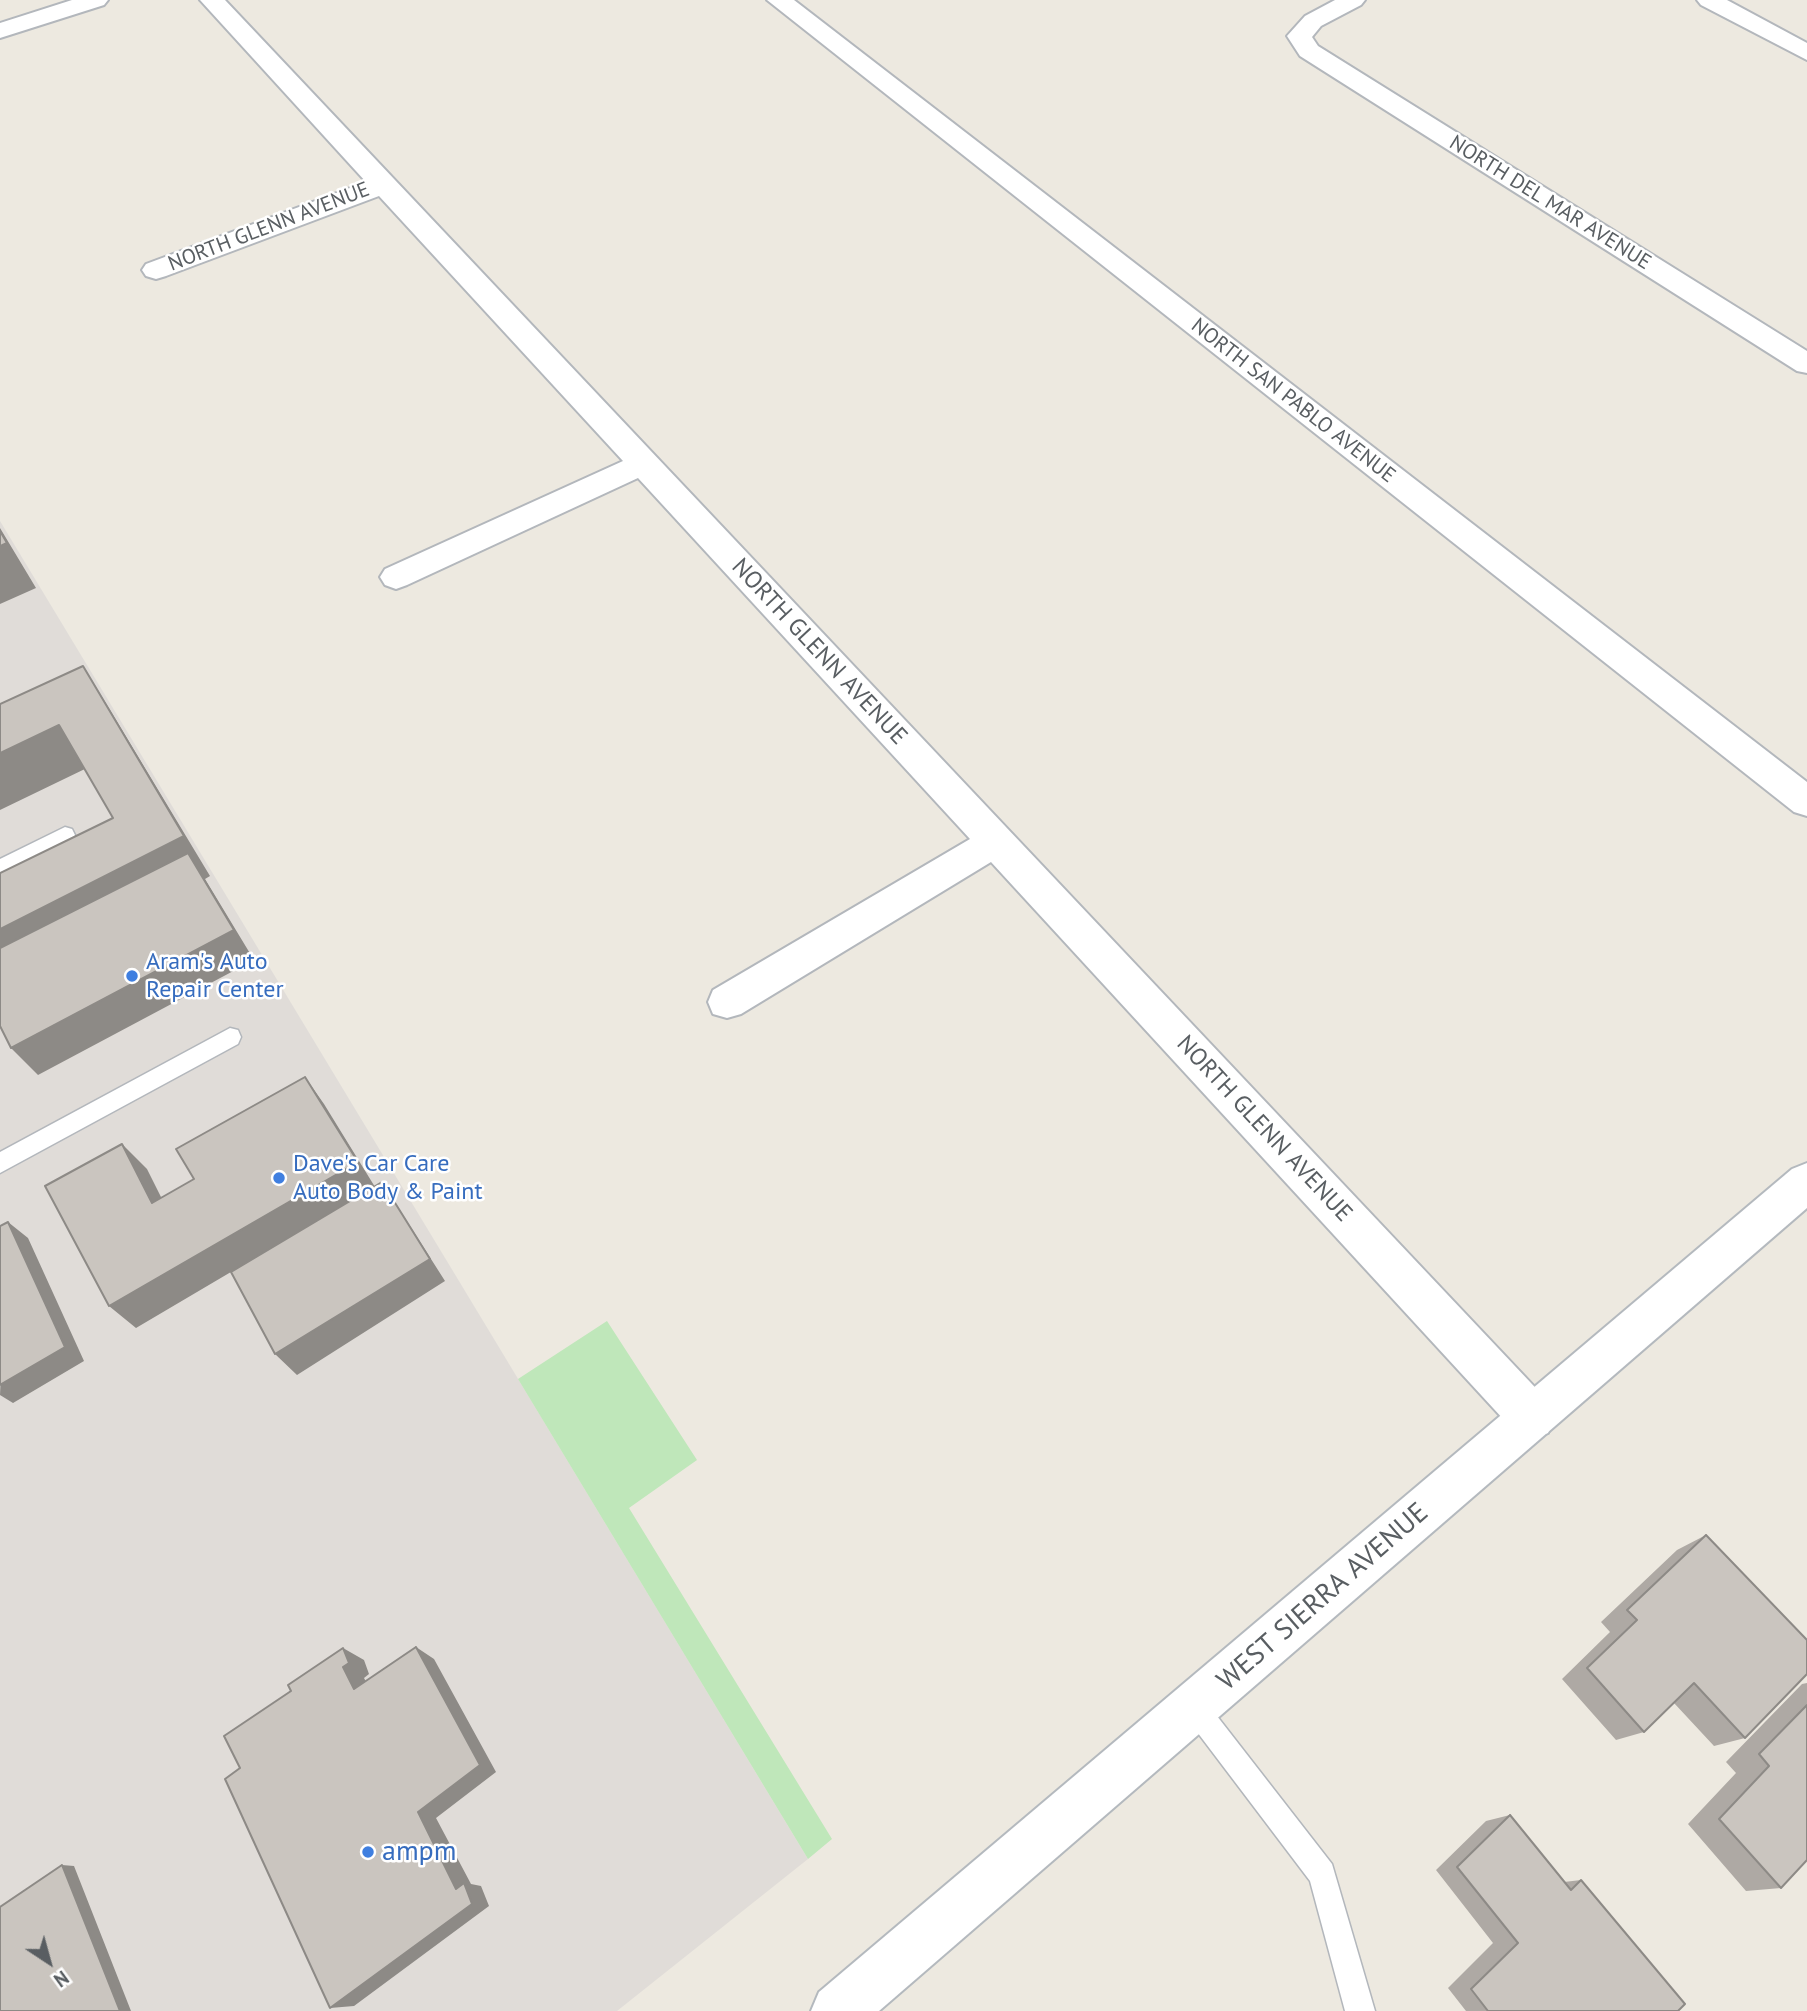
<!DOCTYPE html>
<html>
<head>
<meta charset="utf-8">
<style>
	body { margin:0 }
	#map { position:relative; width:1807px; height:2011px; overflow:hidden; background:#ede9e0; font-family:"PT Sans",sans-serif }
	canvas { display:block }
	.north { position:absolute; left:14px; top:1927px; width:70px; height:70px; -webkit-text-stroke:5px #fff; paint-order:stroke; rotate:144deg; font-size:19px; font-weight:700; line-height:28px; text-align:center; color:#595e62 }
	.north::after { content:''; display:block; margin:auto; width:24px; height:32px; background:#595e62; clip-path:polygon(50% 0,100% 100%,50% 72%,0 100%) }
</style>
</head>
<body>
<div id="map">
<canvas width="1807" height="2011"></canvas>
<div class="north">N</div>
</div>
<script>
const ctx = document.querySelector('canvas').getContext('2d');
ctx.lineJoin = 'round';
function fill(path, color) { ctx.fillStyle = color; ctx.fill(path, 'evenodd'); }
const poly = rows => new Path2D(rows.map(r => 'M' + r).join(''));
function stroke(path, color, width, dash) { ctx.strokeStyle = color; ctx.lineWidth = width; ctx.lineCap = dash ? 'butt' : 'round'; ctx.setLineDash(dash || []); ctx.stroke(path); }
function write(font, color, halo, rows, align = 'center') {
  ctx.font = font + ' "PT Sans",sans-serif'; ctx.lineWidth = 5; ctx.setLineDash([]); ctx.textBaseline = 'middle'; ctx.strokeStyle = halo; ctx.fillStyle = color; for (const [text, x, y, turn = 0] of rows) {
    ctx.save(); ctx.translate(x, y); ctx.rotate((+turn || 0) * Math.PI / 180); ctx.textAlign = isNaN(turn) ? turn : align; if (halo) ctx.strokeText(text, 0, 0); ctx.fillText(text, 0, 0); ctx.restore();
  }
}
const industrial = poly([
	[0,521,808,1859,617,2011,0,2011]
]);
const green = poly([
	[607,1321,697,1460,629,1508,832,1839,808,1859,518,1379]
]);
const lane = poly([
	[65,827,72,829,75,835,72,841,0,876,0,859,65,827],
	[230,1028,238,1030,241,1037,238,1044,0,1173,0,1152,230,1028],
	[1194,1694,1203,1698,1332,1864,1375,2011,1345,2011,1310,1881,1185,1716,1181,1707,1185,1698,1194,1694]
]);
const street = poly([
	[72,0,108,0,104,5,0,38,0,23,72,0],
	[200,0,225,0,1548,1401,1554,1417,1548,1433,1532,1439,1516,1433,991,862,741,1014,727,1018,713,1014,708,1002,713,990,970,839,638,478,407,585,396,589,385,585,380,577,385,569,623,461,379,196,166,276,156,279,146,276,142,270,146,264,366,182,200,0],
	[767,0,794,0,1807,782,1807,816,1794,812,767,0],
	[1335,0,1365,0,1361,5,1321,26,1312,37,1318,46,1807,351,1807,373,1797,371,1300,56,1287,36,1305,16,1335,0],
	[1697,0,1727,0,1807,43,1807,60,1701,5,1697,0]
]);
const secondary = poly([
	[1807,1163,1807,1208,879,2011,811,2011,819,1992,1792,1169,1807,1163]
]);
const wall = poly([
	[1706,1535,1745,1738,1714,1746,1674,1703,1644,1732,1616,1740,1562,1679,1610,1632,1601,1622,1677,1550],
	[1807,1683,1807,1860,1781,1888,1746,1891,1688,1824,1736,1773,1726,1762,1802,1684],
	[1510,1815,1564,1882,1581,1880,1678,2011,1466,2011,1448,1988,1493,1943,1436,1870,1486,1821]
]);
const shadedWall = poly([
	[0,528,36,588,0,604],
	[83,666,110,710,210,876,205,879,254,960,38,1075,11,1048,0,985,0,929,184,836],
	[59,725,89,767,0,810,0,753],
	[305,1077,324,1104,375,1187,136,1328,109,1306],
	[122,1144,147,1169,176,1227,152,1203],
	[382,1182,445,1281,297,1375,275,1354],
	[8,1222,28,1238,84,1361,13,1403,0,1395],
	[416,1647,434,1659,496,1772,436,1818,471,1884,481,1886,489,1906,354,2006,330,2008,456,1889,418,1812],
	[343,1648,364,1660,369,1674,364,1678,375,1699,354,1689,343,1667],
	[62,1865,74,1866,131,2011,120,2011]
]);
const building = poly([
	[0,531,7,543,0,546,0,531],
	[83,666,184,836,0,929,0,873,113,818,59,725,0,753,0,704,83,666],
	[188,853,234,930,11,1048,0,1026,0,948,188,853],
	[305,1077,358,1162,109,1306,45,1186,122,1144,152,1203,194,1179,176,1149,305,1077],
	[382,1182,430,1259,275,1354,231,1272,382,1182],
	[8,1222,65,1347,0,1385,0,1226,8,1222],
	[1706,1535,1807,1640,1807,1674,1745,1738,1694,1683,1644,1732,1587,1668,1637,1620,1627,1610,1706,1535],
	[416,1647,480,1765,418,1812,456,1889,464,1883,472,1904,330,2008,225,1779,240,1768,224,1736,291,1691,288,1685,343,1648,349,1663,343,1667,354,1689,416,1647],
	[1807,1705,1807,1860,1781,1888,1719,1819,1769,1766,1759,1754,1807,1705],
	[1510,1815,1571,1890,1581,1880,1685,2004,1678,2011,1488,2011,1471,1989,1518,1943,1457,1867,1510,1815],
	[62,1865,120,2011,0,2011,0,1907,62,1865]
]);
const markers = [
	[132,976,7,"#3f7fe0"],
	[279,1178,7,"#3f7fe0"],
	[368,1852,7,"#3f7fe0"]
];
const farStreetnames = [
	["NORTH DEL MAR AVENUE",1550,203,32],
	["NORTH GLENN AVENUE",269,227,-21],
	["NORTH SAN PABLO AVENUE",1293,401,38]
];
const streetNames = [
	["NORTH GLENN AVENUE",819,652,47],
	["NORTH GLENN AVENUE",1264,1129,47]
];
const shopNames = [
	["Aram's Auto",146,962],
	["Repair Center",146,990],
	["Dave's Car Care",293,1164],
	["Auto Body & Paint",293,1192]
];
const nearStreetnames = [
	["WEST SIERRA AVENUE",1323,1597,-41]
];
const nearShopnames = [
	["ampm",382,1852]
];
fill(industrial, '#e0dcd8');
fill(green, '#bfe7ba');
stroke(lane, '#b3b7bc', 3);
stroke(street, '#b3b7bc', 4);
stroke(secondary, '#b4b9be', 4);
fill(lane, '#fff');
fill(street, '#fff');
fill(secondary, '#fff');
fill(wall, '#aea9a4');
fill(shadedWall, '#8d8a86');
fill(building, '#cac5bf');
stroke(building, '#8d8a86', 2);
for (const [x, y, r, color] of markers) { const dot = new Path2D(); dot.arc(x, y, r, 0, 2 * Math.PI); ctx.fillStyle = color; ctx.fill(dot); stroke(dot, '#fff', 2.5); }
write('21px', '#595e62', '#fff', farStreetnames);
write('24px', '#595e62', '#fff', streetNames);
write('24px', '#366cbe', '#fff', shopNames, 'left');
write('28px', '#595e62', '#fff', nearStreetnames);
write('28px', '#366cbe', '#fff', nearShopnames, 'left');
</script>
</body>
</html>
